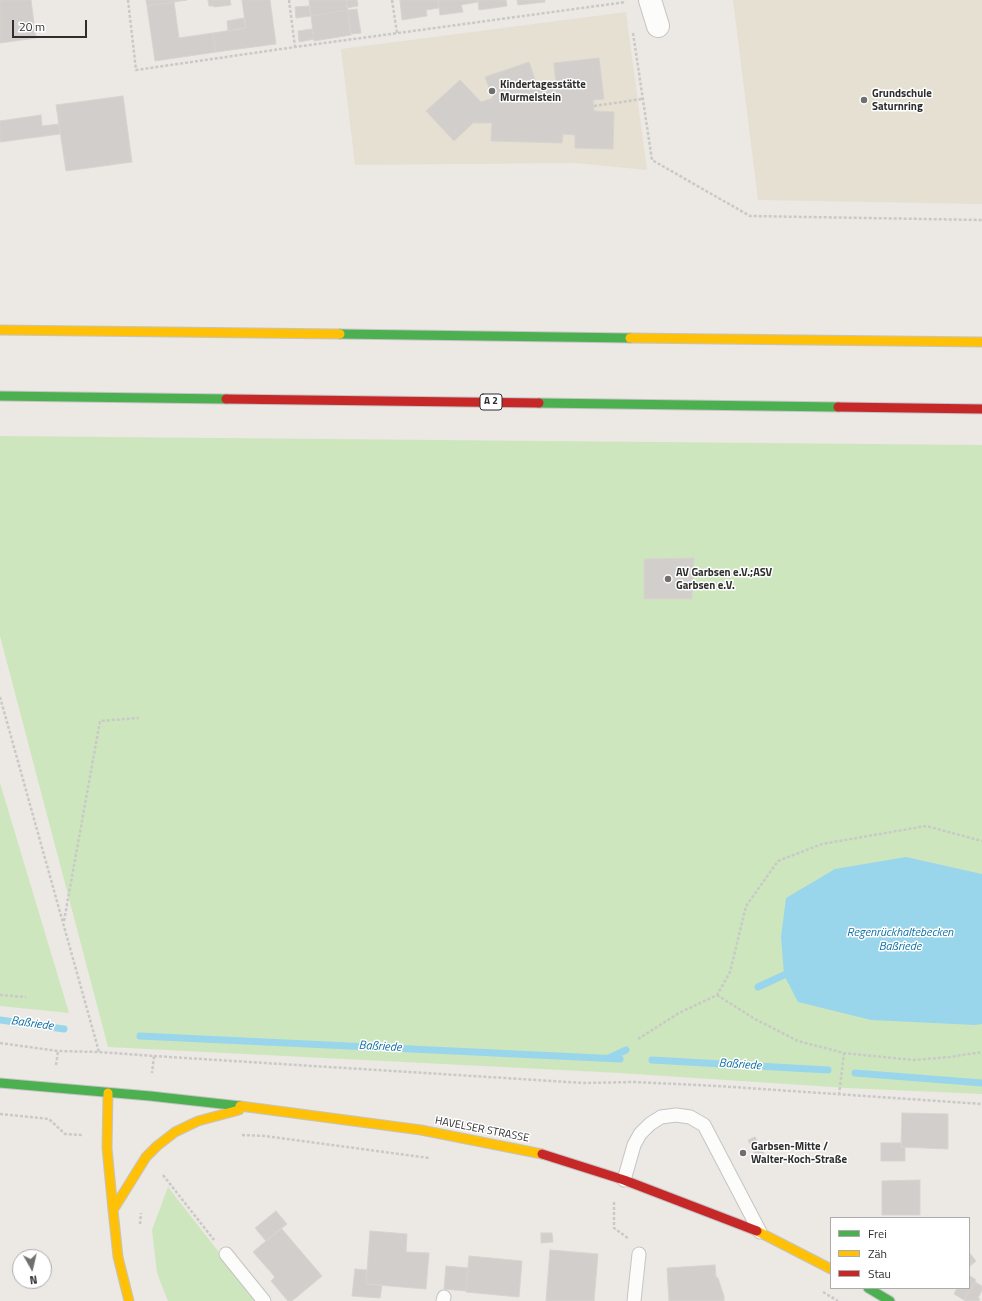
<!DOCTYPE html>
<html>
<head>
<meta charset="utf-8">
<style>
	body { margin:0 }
	#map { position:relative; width:982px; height:1301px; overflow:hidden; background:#ece8e4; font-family:"Titillium Web",sans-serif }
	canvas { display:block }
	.legend { position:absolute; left:830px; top:1217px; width:140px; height:72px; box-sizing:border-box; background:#fff; border:1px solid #ababab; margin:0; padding:5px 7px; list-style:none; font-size:12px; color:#2e2e2e }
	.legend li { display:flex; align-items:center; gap:8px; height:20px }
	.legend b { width:20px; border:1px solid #ababab }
	.north { position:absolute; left:12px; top:1249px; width:40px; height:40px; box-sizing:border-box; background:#fff; border:1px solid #ababab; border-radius:50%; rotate:172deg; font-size:11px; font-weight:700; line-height:16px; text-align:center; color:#2e2e2e }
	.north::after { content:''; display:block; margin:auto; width:14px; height:18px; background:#706f6e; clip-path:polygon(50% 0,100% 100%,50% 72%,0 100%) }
	.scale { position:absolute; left:12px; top:20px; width:75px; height:18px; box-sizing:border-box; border:2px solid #2e2e2e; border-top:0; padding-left:5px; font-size:12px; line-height:14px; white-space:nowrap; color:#2e2e2e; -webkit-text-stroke:3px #fff; paint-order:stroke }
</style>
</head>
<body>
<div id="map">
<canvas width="982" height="1301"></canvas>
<ul class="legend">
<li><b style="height:5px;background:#4caf50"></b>Frei</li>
<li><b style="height:5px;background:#ffc107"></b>Zäh</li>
<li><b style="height:5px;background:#c62828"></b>Stau</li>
</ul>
<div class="north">N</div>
<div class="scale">20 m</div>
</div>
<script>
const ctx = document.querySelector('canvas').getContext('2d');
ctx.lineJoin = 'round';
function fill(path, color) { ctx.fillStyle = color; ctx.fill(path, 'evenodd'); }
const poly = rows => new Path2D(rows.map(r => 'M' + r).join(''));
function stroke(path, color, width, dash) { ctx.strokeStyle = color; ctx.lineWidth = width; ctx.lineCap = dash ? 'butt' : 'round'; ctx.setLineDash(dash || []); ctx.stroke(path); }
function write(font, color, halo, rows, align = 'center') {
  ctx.font = font + ' "Titillium Web",sans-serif'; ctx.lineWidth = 3; ctx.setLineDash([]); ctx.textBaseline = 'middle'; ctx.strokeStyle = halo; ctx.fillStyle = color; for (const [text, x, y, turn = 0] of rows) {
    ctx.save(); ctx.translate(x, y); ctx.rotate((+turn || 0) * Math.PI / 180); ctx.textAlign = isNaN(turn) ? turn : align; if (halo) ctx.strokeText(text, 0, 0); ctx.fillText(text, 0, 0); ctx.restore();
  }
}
const education = poly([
	[733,0,982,0,982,204,758,200],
	[626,12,647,170,575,163,355,165,341,49]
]);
const green = poly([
	[0,436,982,445,982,1094,847,1088,620,1073,108,1047,0,636],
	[0,783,69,1013,0,1006],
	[168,1187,257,1301,168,1301,157,1273,152,1230]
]);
const water = poly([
	[906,857,982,874,982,1024,975,1025,871,1020,798,1002,784,975,781,937,786,898,835,869]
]);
const stream = poly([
	[758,987,784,975],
	[0,1020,64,1029],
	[140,1036,620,1059],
	[609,1058,626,1050],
	[652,1060,828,1070],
	[855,1073,982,1083]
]);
const building = poly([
	[0,0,31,0,36,38,0,43,0,0],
	[146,0,187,0,147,6,146,0],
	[208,0,230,0,231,5,214,7,214,6,209,6,208,0],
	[242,0,270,0,276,44,216,52,213,33,246,28,242,0],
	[309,0,346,0,348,10,311,16,309,0],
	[346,0,357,0,358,6,347,8,346,0],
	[400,0,438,0,439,8,426,10,427,16,402,20,400,0],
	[438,0,478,0,478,2,461,5,463,12,440,15,438,0],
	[478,0,506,0,507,6,479,10,478,0],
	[517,0,545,0,545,2,518,5,517,0],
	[174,2,179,38,213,33,216,52,155,61,147,6,174,2],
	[309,6,311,16,296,18,295,7,309,6],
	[357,9,361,33,351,34,348,10,357,9],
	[348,10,351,35,314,41,311,16,348,10],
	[244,18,246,28,228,31,227,21,244,18],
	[312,29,314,39,299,42,298,31,312,29],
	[599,58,604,99,593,100,594,111,614,112,613,149,575,148,575,135,563,134,562,143,491,141,492,123,473,123,454,141,426,111,460,80,481,102,493,98,485,77,529,62,538,88,556,86,554,63,599,58],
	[123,96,132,162,66,171,56,105,123,96],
	[41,115,42,126,59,124,60,134,0,142,0,121,41,115],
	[694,558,692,599,644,599,644,559,694,558],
	[902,1113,948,1114,948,1149,901,1147,902,1113],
	[755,1137,764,1153,756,1157,748,1140,755,1137],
	[881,1143,902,1143,901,1147,905,1147,905,1161,881,1161,881,1143],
	[920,1180,920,1215,882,1215,882,1181,920,1180],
	[276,1211,287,1224,266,1241,255,1228,276,1211],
	[281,1228,322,1276,292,1301,288,1301,271,1281,275,1277,253,1252,281,1228],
	[370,1231,407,1234,406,1252,429,1253,426,1289,366,1284,370,1231],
	[541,1233,552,1233,553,1242,541,1243,541,1233],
	[550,1250,598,1254,594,1301,546,1301,550,1250],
	[969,1252,976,1261,969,1267,969,1252],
	[469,1256,522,1261,519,1297,466,1292,469,1256],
	[715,1265,716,1277,718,1278,724,1296,724,1301,669,1301,667,1268,715,1265],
	[446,1266,468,1268,466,1291,444,1289,446,1266],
	[355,1269,367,1270,366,1284,382,1285,380,1298,352,1296,355,1269],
	[969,1275,976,1280,964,1300,954,1294,957,1288,969,1288,969,1275],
	[975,1282,982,1286,982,1290,978,1298,980,1299,979,1301,965,1301,964,1300,975,1282]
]);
const path = poly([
	[128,0,136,70,295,47,626,2],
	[289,0,295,47],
	[392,0,397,33],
	[633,33,652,160,750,216,982,220],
	[594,106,642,99],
	[0,697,99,1052],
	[64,921,100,721,139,718],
	[0,995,26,997],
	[717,995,755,1019,798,1041,844,1053,914,1060,950,1057,982,1052],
	[638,1039,679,1013,717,995,730,972,746,906,778,861,822,844,926,826,982,841],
	[0,1043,58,1051,99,1052,154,1056,152,1073],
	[154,1056,584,1083,634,1082,718,1086,982,1104],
	[56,1065,58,1051],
	[839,1095,844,1053],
	[0,1114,49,1119,65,1134,83,1135],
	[242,1135,265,1136,429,1158],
	[163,1175,214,1240],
	[614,1202,614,1228,629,1239],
	[140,1224,141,1213],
	[823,1292,838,1301]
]);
const lane = poly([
	[624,1180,634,1145,640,1134,650,1124,661,1117,676,1115,690,1117,704,1125,760,1232],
	[226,1254,264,1301],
	[443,1301,444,1297],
	[634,1301,639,1254]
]);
const street = poly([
	[650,0,658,26]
]);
const fast = poly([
	[340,334,630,338],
	[0,396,226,399],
	[539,403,838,407],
	[0,1083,150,1096,240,1106],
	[868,1288,890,1301]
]);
const slow = poly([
	[0,330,340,334],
	[630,338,982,342],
	[108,1093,107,1148,113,1210,118,1257,129,1301],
	[240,1106,421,1130,542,1154],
	[113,1210,146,1157,157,1146,175,1132,198,1121,239,1110],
	[757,1231,831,1269]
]);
const jam = poly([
	[226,399,539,403],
	[838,407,982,409],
	[542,1154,624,1180,757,1231]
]);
const markers = [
	[492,91,4,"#706f6e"],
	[864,100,4,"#706f6e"],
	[668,579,4,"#706f6e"],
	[743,1153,4,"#706f6e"]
];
const shields = [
	[491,402,22]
];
const shieldNames = [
	["A 2",491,402]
];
const poiNames = [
	["Kindertagesstätte",500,85],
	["Murmelstein",500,98],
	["Grundschule",872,94],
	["Saturnring",872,107],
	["AV Garbsen e.V.;ASV",676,573],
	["Garbsen e.V.",676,586],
	["Garbsen-Mitte /",751,1147],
	["Walter-Koch-Straße",751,1160]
];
const streetNames = [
	["HAVELSER STRASSE",482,1130,11]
];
const waterNames = [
	["Regenrückhaltebecken",900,933],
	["Baßriede",900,947],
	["Baßriede",32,1024,8],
	["Baßriede",380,1047,3],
	["Baßriede",740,1065,4]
];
fill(education, '#e6e0d3');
fill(green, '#cee6be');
fill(water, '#99d6ec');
stroke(stream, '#99d6ec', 7);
fill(building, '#d1cecb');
stroke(building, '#d7d4d0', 1);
stroke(lane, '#c5c4c5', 15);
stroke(street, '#c5c4c5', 24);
stroke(fast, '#c5c4c5', 11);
stroke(slow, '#c5c4c5', 11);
stroke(jam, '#c5c4c5', 11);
stroke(path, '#c9c9c8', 2.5, [3, 2]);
stroke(lane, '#fcfcfb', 13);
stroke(street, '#fcfcfb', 22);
stroke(fast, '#4caf50', 9);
stroke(slow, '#ffc107', 9);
stroke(jam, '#c62828', 9);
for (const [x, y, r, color] of markers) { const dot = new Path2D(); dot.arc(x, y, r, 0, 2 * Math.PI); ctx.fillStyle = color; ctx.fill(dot); stroke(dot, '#fff', 1.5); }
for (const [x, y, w] of shields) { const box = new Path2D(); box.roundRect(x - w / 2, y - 8, w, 16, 3); ctx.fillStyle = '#fff'; ctx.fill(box); stroke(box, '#2e2e2e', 1); }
write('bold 10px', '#2e2e2e', null, shieldNames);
write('bold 11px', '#2e2e2e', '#fff', poiNames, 'left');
write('11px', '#2e2e2e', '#fff', streetNames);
write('italic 12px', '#0d6fa3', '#fff', waterNames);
</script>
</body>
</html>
